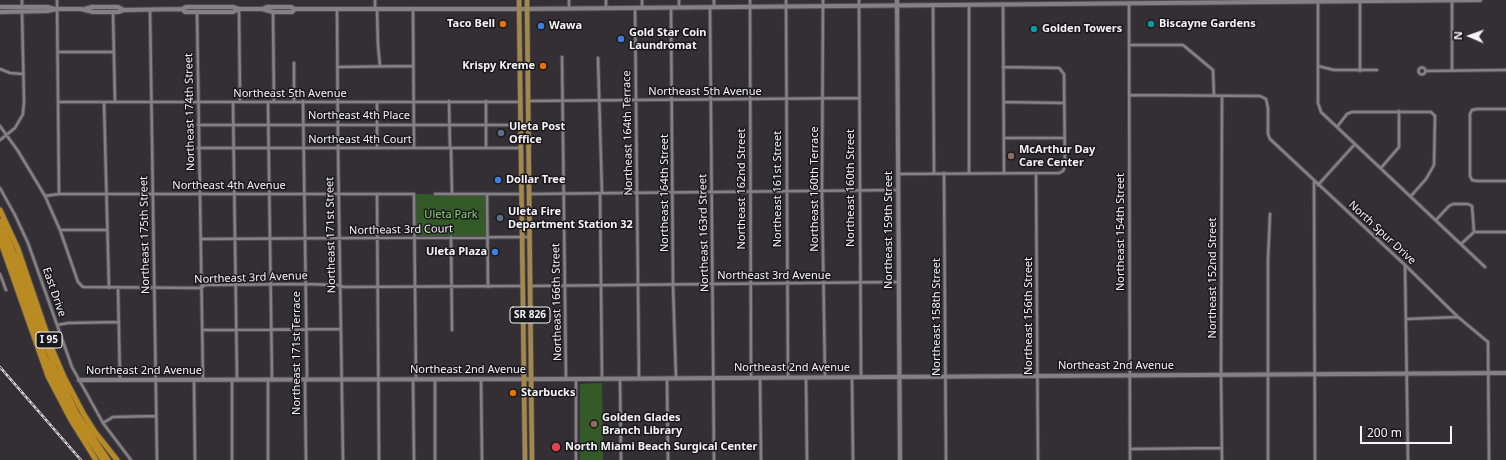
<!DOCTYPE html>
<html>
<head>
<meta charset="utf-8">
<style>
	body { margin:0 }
	#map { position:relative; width:1506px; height:460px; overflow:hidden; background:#332f34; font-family:"Noto Sans",sans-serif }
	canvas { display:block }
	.north { position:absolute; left:1450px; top:16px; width:40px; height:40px; -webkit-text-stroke:3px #19181a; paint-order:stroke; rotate:272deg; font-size:11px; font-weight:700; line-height:16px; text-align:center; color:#f5f3f6 }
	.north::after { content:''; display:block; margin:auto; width:14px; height:18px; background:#f5f3f6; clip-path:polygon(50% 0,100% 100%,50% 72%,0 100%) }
	.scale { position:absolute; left:1360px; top:426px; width:92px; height:18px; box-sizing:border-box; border:2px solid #f5f3f6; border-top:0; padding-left:5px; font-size:12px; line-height:14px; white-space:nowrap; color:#f5f3f6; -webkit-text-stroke:3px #19181a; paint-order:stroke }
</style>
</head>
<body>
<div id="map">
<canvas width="1506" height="460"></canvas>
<div class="north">N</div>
<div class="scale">200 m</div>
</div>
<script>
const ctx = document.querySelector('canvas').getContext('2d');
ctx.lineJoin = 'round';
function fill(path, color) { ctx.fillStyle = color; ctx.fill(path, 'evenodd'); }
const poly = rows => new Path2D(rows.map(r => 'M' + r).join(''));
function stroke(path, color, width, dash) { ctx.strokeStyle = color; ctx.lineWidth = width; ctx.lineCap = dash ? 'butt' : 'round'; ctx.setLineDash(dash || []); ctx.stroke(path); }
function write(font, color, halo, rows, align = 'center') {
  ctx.font = font + ' "Noto Sans",sans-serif'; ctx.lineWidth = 3; ctx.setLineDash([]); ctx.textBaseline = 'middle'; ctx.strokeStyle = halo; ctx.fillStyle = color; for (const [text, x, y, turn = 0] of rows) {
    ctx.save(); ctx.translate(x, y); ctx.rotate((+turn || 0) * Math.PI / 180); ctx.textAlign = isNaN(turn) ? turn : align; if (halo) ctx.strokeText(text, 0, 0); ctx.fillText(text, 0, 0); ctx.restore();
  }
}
const green = poly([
	[415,194,485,195,487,236,416,236],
	[602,383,603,460,580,460,580,384]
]);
const street = poly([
	[22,0,22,7],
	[57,0,59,194],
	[375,0,375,9],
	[569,0,569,8],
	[606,0,606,7],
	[642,0,642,7],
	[679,0,679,7],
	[714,0,714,7],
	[750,0,751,377],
	[786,0,788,377],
	[823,0,822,191,825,377],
	[859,0,861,377],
	[1318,2,1318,103,1321,112,1485,267],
	[1129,3,1130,460],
	[1003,4,1004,173],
	[933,5,934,173],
	[969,5,969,173],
	[635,7,639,379],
	[671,7,673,285,676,378],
	[710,7,714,460],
	[413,8,414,148],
	[239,9,240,102],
	[337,9,338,148,343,460],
	[377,9,378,45,380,66],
	[150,10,157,460],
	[113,12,115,102],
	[197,12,203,379],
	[273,12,274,102],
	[1129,45,1183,45,1213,70,1214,96],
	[58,52,114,52],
	[562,57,566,379],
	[598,58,602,193],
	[1318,66,1334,70,1377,70],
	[337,67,413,66],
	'1418.5 71a3.5 3.5 0 1 1 7 0a3.5 3.5 0 1 1-7 0Z',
	[0,69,10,73,23,74],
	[1452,70,1452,1],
	[1360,71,1360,1],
	[1426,71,1506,70],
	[1130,95,1260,96,1266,99,1268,108,1268,134,1270,139,1405,265,1458,317,1488,342,1489,460],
	[1222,96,1221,374,1222,460],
	[294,101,294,63],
	[303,101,307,376,305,383,306,460],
	[449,101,450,148],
	[486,101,486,147],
	[528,101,859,98],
	[59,102,521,102],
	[104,102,109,288],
	[233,102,237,379],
	[268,102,272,379],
	[377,102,377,148],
	[1004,102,1064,103],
	[1506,109,1477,109,1472,110,1470,114,1470,176,1472,180,1477,181,1506,181],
	[198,125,521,125],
	[0,126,18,151,45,196,60,230,78,282,83,287,201,288,205,285,305,284,337,285,344,287,523,286],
	[1337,127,1347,114,1352,112,1431,112,1435,116,1434,165,1426,179,1411,196],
	[1004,138,1064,138],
	[0,140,15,128,23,114,24,101,22,12],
	[198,148,521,148],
	[451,148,452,194],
	[1381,168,1399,147,1399,111],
	[944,173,946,460],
	[1036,173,1038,460],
	[898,174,1059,173,1063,171,1065,166,1064,74,1059,68,1003,67],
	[1314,181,1315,460],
	[1318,185,1355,144],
	[0,188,15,215,28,243,72,367,103,423,131,460],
	[600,193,602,379],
	[377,194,379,460],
	[435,194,522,194],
	[487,194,488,287],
	[529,194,898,190],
	[45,196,59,194,414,194,416,379],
	[1436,220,1449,206,1453,204,1468,204,1472,206,1474,232,1461,244],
	[60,230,107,230],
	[1475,232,1506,232],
	[451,237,452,330],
	[201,239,529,237],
	[1405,265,1408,460],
	[0,274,6,290],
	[530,286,898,282],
	[118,288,120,380],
	[1407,319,1458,317],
	[57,325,68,323,119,322],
	[202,330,341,329],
	[760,377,761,460],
	[806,377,807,460],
	[852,377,853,460],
	[413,379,414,460],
	[435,379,435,460],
	[481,379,482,460],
	[576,379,576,460],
	[620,379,621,460],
	[667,379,668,460],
	[194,380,195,460],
	[232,380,232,460],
	[268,380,268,460],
	[103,423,113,417,156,416],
	[1130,449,1222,448],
	[1268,460,1268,260,1270,214]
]);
const secondary = poly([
	[897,0,900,460],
	[0,7,47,7,55,9],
	[85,9,92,7,118,7,124,10],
	[182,9,186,7,233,7,239,9,262,9,273,12,292,12,295,9],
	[262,9,267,7,291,7,295,9,520,9,1480,0],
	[0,12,47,11,57,9,81,9,93,12,118,12,124,10,182,9,185,12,233,12,239,9],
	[79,380,576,379,1506,373]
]);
const primary = poly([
	[519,0,525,460],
	[527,0,532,460]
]);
const highway = poly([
	[0,210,18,249,52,349,64,377,83,413,95,432,117,460],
	[0,221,16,258,54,367,77,414,108,460],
	[0,231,14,266,46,360,56,381,74,417,103,460],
	[0,240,48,376,71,420,96,460]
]);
const rail = poly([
	[0,367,81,460]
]);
const markers = [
	[503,24,4,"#e8710a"],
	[1151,24,4,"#0f9aa8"],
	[541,26,4,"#3f7fe0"],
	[1034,29,4,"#0f9aa8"],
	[621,39,4,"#3f7fe0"],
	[543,66,4,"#e8710a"],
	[501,133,4,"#5c6f8a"],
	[1011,156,4,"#8d6e63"],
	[498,180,4,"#3f7fe0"],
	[500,218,4,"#5c6f8a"],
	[495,252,4,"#3f7fe0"],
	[513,393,4,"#e8710a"],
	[594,424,4,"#8d6e63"],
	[556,447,5,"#e0444e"]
];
const shields = [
	[530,315,40],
	[49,340,26]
];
const shieldNames = [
	["SR 826",530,315],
	["I 95",49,340]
];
const poiNames = [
	["Taco Bell",495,24,"right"],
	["Biscayne Gardens",1159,24],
	["Wawa",549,26],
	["Golden Towers",1042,29],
	["Gold Star Coin",629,33],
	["Laundromat",629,46],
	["Krispy Kreme",535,66,"right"],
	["Uleta Post",509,127],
	["Office",509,140],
	["McArthur Day",1019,150],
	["Care Center",1019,163],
	["Dollar Tree",506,180],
	["Uleta Fire",508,212],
	["Department Station 32",508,225],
	["Uleta Plaza",487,252,"right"],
	["Starbucks",521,393],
	["Golden Glades",602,418],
	["Branch Library",602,431],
	["North Miami Beach Surgical Center",565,447]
];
const streetNames = [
	["Northeast 5th Avenue",705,92],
	["Northeast 5th Avenue",290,94],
	["Northeast 174th Street",190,112,-91],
	["Northeast 4th Place",359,116],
	["Northeast 164th Terrace",628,133,-91],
	["Northeast 4th Court",360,140],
	["Northeast 4th Avenue",229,186],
	["Northeast 160th Street",851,188,-90],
	["Northeast 162nd Street",742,189,-90],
	["Northeast 161st Street",778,189,-90],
	["Northeast 160th Terrace",815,189,-90],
	["Northeast 164th Street",665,193,-90],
	["Northeast 3rd Court",401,230,-1],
	["Northeast 159th Street",889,230,-90],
	["Northeast 154th Street",1121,232,-90],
	["Northeast 163rd Street",704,233,-91],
	["North Spur Drive",1382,233,43],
	["Northeast 175th Street",145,235,-91],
	["Northeast 171st Street",331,235,-91],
	["Northeast 3rd Avenue",774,276],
	["Northeast 3rd Avenue",251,278,-2],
	["Northeast 152nd Street",1213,278,-90],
	["East Drive",54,292,71],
	["Northeast 166th Street",557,302,-91],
	["Northeast 156th Street",1029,316,-90],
	["Northeast 158th Street",937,317,-90],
	["Northeast 171st Terrace",297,353,-90],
	["Northeast 2nd Avenue",1116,366],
	["Northeast 2nd Avenue",792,368],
	["Northeast 2nd Avenue",468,370],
	["Northeast 2nd Avenue",144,371]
];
const parkNames = [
	["Uleta Park",451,215]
];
fill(green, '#345b27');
stroke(street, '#4f4c50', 4.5);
stroke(secondary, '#4f4c50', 6);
stroke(primary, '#4f4c50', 6);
stroke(highway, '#4f4c50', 7);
stroke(street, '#848086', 2.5);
stroke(secondary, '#848086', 4);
stroke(primary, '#a4874b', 4.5);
stroke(highway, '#ba8b23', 5);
stroke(rail, '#d6d3d7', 2.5);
stroke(rail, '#19181a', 1, [3]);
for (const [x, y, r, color] of markers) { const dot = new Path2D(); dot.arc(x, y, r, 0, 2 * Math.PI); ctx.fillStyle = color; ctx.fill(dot); stroke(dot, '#19181a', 1.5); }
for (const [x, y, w] of shields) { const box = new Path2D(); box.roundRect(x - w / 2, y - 8, w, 16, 3); ctx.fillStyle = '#19181a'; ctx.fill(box); stroke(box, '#f5f3f6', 1); }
write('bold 10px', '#f5f3f6', null, shieldNames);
write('bold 11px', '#f5f3f6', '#19181a', poiNames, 'left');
write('11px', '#f5f3f6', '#19181a', streetNames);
write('11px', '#8fd379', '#19181a', parkNames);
</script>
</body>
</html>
